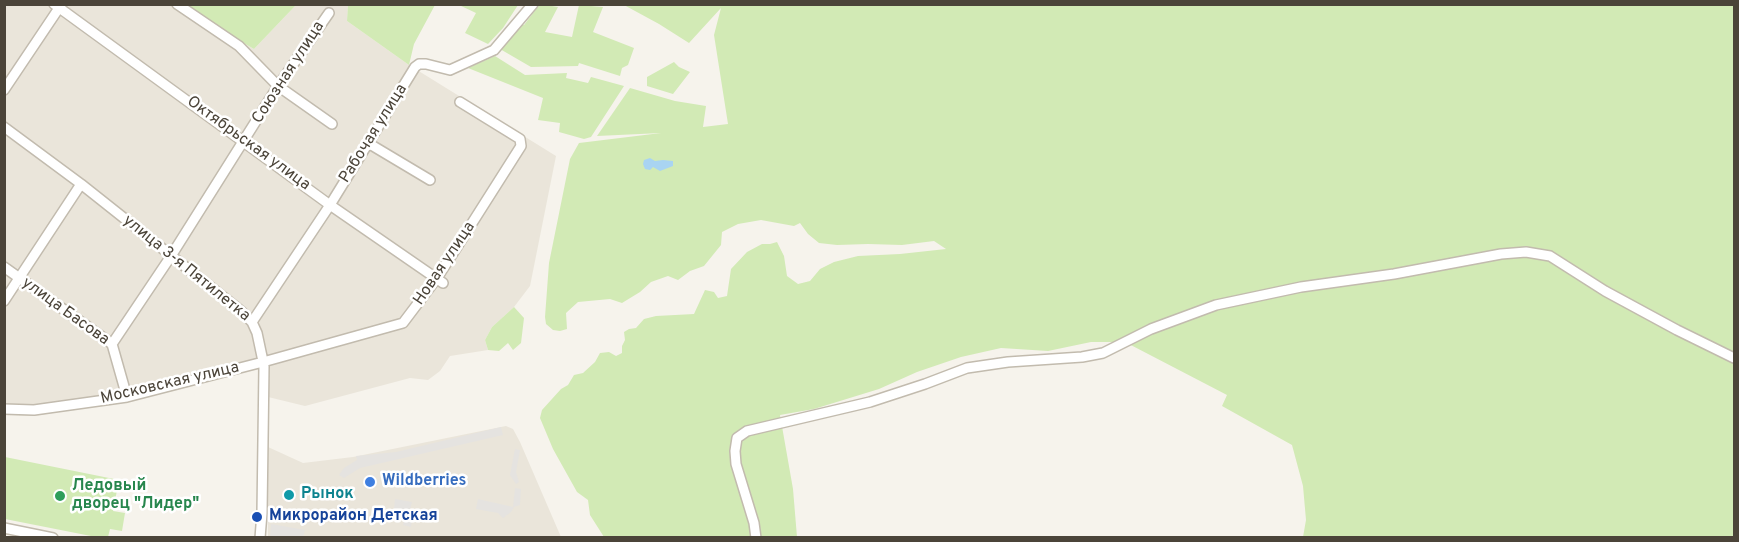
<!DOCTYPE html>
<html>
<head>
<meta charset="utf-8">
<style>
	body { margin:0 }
	#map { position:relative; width:1739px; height:542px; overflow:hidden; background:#f6f3ec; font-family:Overpass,sans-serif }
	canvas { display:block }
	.frame { position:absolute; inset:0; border:6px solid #4b4439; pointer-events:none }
</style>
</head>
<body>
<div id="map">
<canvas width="1739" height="542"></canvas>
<div class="frame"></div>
</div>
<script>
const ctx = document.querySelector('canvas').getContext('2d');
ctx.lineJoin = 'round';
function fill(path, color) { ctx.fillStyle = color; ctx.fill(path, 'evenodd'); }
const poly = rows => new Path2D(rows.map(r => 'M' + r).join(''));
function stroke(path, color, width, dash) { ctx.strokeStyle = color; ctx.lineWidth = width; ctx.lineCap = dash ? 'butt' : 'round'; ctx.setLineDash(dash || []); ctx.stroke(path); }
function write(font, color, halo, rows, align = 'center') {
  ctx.font = font + ' Overpass,sans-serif'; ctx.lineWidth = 5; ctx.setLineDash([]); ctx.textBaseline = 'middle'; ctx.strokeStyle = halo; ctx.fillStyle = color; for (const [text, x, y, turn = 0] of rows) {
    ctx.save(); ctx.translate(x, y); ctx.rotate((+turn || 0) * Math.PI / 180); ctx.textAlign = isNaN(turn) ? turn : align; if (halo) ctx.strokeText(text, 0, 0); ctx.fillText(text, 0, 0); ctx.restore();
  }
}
const residential = poly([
	[5,5,177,5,254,49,296,5,348,5,347,21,409,65,556,156,530,286,514,307,492,327,485,340,488,350,450,356,440,371,428,380,410,378,305,406,264,396,264,366,126,401,34,416,5,415],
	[506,426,513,429,520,442,561,537,266,538,268,536,268,447,303,463,353,457]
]);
const green = poly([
	[540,4,558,7,545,32,572,37,579,5,603,7,593,32,634,48,628,65,622,68,620,76,579,63,578,66,531,67,500,49,521,25,524,25],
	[177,5,296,5,254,49],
	[348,5,435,5,414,44,409,65,347,21],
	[459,5,518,4,518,5,503,28,488,44,465,33,476,13],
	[624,5,1734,5,1734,537,1303,537,1306,520,1303,486,1292,445,1222,406,1227,395,1125,342,1091,342,1048,351,1001,348,961,357,917,372,879,389,814,409,780,415,793,489,797,537,604,537,590,515,588,500,577,492,553,449,540,418,542,410,561,389,568,385,574,375,583,373,595,362,600,353,609,352,616,356,622,353,622,346,625,340,624,332,629,329,636,328,644,319,656,316,694,314,705,290,714,292,718,298,727,296,731,269,747,252,762,244,770,244,777,242,784,256,787,276,798,284,810,281,820,269,834,262,858,256,900,254,946,249,934,241,902,245,868,244,837,245,819,243,808,234,800,223,794,226,761,220,738,224,722,232,721,245,704,266,690,271,678,280,668,276,651,282,640,292,622,303,610,299,578,302,566,313,567,329,560,331,553,330,546,324,545,317,549,263,570,159,579,143,661,133,597,136,630,88,675,101,706,106,703,127,728,124,714,35,721,8,689,43,659,24],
	[495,56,525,75,567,73,566,78,588,83,591,77,624,86,591,137,584,139,559,132,560,123,538,120,543,98,468,68],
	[674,62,679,67,690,72,673,94,647,86,647,77],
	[514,307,524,318,521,343,513,350,508,343,499,351,488,350,485,340,492,327],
	[5,457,119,480,113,511,125,513,122,531,110,529,108,537,96,537,5,519]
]);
const parking = poly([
	[501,427,503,435,360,468,344,478,339,475,344,468,357,460,356,456,396,452],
	[515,449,520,450,516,472,519,482,516,484,510,475],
	[515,488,521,489,520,505,514,507,511,512,503,518,498,513,476,509,478,499,513,507],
	[395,499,412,502,410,510,414,511,411,527,403,525,406,512,394,509],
	[271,524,305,530,303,537,270,537]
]);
const water = poly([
	[650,158,655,161,663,160,673,161,673,166,660,171,653,167,650,170,645,169,643,164,644,160]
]);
const minor = poly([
	[54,4,330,205,443,283],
	[177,4,239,46,278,86,332,124],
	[4,90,61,5],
	[4,127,81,184,241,311,252,322,257,333,264,366,262,513,260,538],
	[368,143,430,180],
	[4,267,112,344,127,397],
	[4,301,81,184],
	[252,322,330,205,415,67,419,64,426,64,450,70,494,50,533,4],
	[112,344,171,256,278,86,329,13],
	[4,409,34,410,127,397,263,362,403,323,437,278,462,239,521,146,520,139,460,102],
	[4,528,53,538],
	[756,538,754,523,736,464,735,451,737,438,747,431,870,402,925,384,967,368,1008,362,1082,357,1103,353,1151,329,1216,305,1301,287,1394,274,1501,254,1526,252,1550,256,1605,291,1677,330,1734,358]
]);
const markers = [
	[370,482,6,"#3f7fe0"],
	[289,495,6,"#0f9aa8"],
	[60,496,6,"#2e9e5b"],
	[257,517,6,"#1a4fb4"]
];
const streetNames = [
	["Союзная улица",289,73,-57],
	["Рабочая улица",374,134,-58],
	["Октябрьская улица",248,144,36],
	["Новая улица",445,264,-56],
	["улица 3-я Пятилетка",186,269,39],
	["улица Басова",65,312,36],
	["Московская улица",170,384,-13]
];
const shopNames = [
	["Wildberries",382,482]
];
const leisureNames = [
	["Ледовый",72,487],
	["дворец \"Лидер\"",72,505]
];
const cultureNames = [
	["Рынок",301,495]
];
const transitNames = [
	["Микрорайон Детская",269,517]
];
fill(residential, '#eae5da');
fill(green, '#d2eab5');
fill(parking, '#e5e3e0');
fill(water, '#a9d4f2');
stroke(minor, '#c2bbae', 12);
stroke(minor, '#fff', 9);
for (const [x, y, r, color] of markers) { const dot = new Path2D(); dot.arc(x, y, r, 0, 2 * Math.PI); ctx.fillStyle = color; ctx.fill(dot); stroke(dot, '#fff', 2); }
write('16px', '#4b4439', '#fff', streetNames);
write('bold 16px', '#366cbe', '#fff', shopNames, 'left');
write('bold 16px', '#27864d', '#fff', leisureNames, 'left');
write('bold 16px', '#0d838f', '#fff', cultureNames, 'left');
write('bold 16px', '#164399', '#fff', transitNames, 'left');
</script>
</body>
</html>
